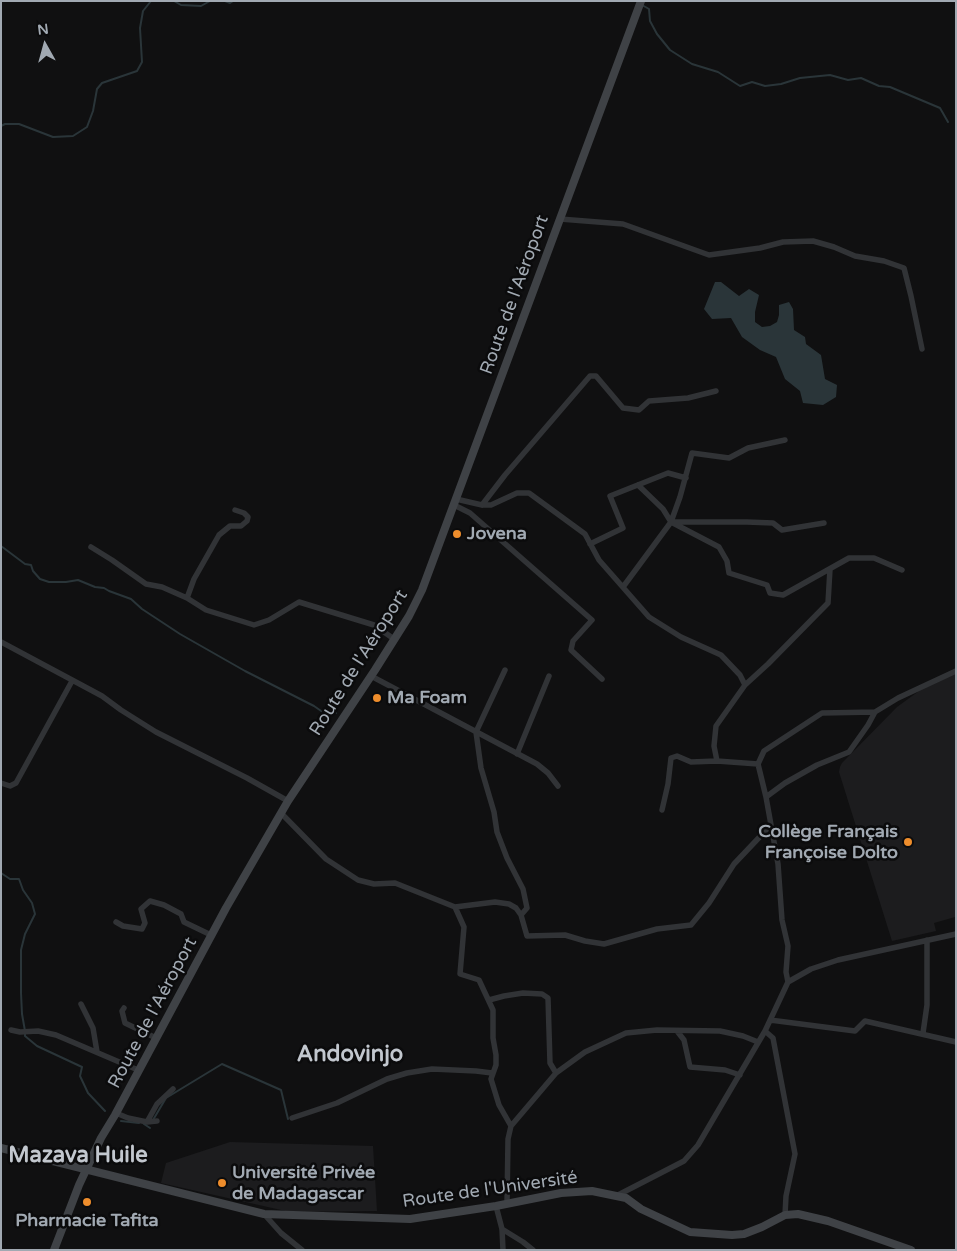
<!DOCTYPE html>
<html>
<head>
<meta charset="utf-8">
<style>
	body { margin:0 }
	#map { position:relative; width:957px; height:1251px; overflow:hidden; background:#101011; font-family:"Varela Round",sans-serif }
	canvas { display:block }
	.frame { position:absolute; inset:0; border:2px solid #a1a9b2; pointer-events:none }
	.north { position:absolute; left:20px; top:20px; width:50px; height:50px; -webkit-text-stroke:4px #0b0b0c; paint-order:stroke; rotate:353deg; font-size:14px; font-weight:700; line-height:20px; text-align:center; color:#a1a9b2 }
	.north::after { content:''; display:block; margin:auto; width:18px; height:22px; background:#a1a9b2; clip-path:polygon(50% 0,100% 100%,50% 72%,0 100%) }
</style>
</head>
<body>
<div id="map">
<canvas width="957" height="1251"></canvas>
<div class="frame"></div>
<div class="north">N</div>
</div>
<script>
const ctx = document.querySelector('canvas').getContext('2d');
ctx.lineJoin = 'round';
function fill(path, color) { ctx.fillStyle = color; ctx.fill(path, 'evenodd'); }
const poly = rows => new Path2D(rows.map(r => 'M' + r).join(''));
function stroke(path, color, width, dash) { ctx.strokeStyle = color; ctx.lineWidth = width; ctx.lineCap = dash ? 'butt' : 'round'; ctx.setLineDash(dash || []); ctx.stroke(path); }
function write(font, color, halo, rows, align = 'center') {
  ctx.font = font + ' "Varela Round",sans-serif'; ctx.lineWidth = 5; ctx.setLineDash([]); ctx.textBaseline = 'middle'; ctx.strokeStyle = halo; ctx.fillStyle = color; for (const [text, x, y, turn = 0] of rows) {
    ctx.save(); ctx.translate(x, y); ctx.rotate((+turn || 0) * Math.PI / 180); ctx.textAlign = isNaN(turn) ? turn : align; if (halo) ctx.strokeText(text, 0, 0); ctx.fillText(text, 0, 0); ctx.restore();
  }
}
const built = poly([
	[956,673,955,917,934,923,936,931,892,941,839,772,840,767,842,763,897,707,941,675],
	[230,1142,373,1146,377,1211,290,1212,161,1183,166,1163]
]);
const water = poly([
	[715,282,721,282,739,296,749,289,759,295,755,312,755,322,762,327,770,326,777,322,779,315,779,305,789,302,793,309,794,330,805,337,806,344,821,355,825,379,837,385,836,397,823,405,803,403,800,391,785,379,776,357,760,350,742,337,731,318,712,319,704,309]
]);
const stream = poly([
	[174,1,181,5,201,6,210,1],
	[225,1,230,3,233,1],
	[642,5,649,9,650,21,657,34,670,50,692,64,718,72,740,86,752,82,765,86,781,84,800,78,830,75,848,80,861,78,879,86,890,87,940,108,948,122],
	[1,126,5,124,19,124,53,137,73,136,87,127,93,111,97,89,102,83,137,71,142,62,140,28,143,11,151,1],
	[1,546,25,564,31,565,33,571,40,579,49,582,66,582,78,580,95,587,104,588,109,591,131,599,142,609,180,634,245,671,314,706,324,713,336,713],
	[1,873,10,879,19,879,23,890,32,903,35,914,25,934,21,950,21,993,22,1014,25,1031],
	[25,1034,25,1036,37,1046,82,1067,80,1076,88,1093,105,1111],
	[153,1120,166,1098,222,1064,281,1090,288,1119],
	[121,1121,139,1123],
	[144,1124,150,1128]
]);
const street = poly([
	[560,219,623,224,709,255,760,248,783,242,813,241,834,247,855,256,884,261,904,268,911,296,922,349],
	[638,485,663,509,671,522,719,547,727,561,729,573,767,585,770,593,783,595,849,558,874,558,902,570],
	[456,499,482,505,491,505,517,493,529,493,585,534,599,560,649,617,681,637,721,655,740,675,745,685,716,726,714,746,717,761,758,764,766,797,778,864,782,920,788,946,786,972,788,982],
	[454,505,470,513,592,620,573,641,571,650,602,679],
	[482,505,505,475,590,376,596,376,623,408,639,410,649,401,688,398,716,391],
	[673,522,747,522,773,523,782,530,824,523],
	[590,544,623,528,610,496,668,473,686,478],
	[91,547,112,560,146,584,162,587,187,598,206,610,254,625,269,620,299,602,374,625,394,639],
	[623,587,671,522,680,497,692,453,729,458,748,448,785,440],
	[187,598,194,579,219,535,230,526,241,526,247,521,248,517,244,513,235,510],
	[1,642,102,696,121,710,156,732,247,778,288,801],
	[505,670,476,732,481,768,494,812,497,832,507,858,523,889,527,908,521,915],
	[371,676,537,764,548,773,558,786],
	[745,685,768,664,828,603,830,569],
	[517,754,549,676],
	[758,764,764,751,822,713,875,712],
	[1,783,10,786,16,783,72,681],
	[766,797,785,783,817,765,849,752,868,725,875,712,898,698,956,671],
	[662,810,668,784,671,758,677,756,691,762,717,761],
	[281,813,326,859,358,880,374,884,395,883,455,907,495,902,509,904,516,908,521,915,527,936,565,935,585,941,604,944,657,929,691,925,709,903,734,864,770,826],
	[455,907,464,927,460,974,479,980,493,1010,493,1038,496,1055,496,1065,491,1079,499,1105,511,1126],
	[116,922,123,926,142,929,145,923,141,909,150,901,164,905,181,914,184,922,211,935],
	[489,1000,504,996,523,993,542,994,548,998,550,1063,556,1073],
	[81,1004,93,1028,97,1052],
	[124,1008,122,1011,125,1023,156,1038],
	[770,1020,855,1031,865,1021,956,1042],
	[11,1030,20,1032,38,1031,56,1035,138,1070],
	[677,1031,684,1040,690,1067,725,1070,740,1075],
	[765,1031,773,1038,795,1154,786,1196,785,1215],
	[923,1033,927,1005,927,940],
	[116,1113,128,1118,147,1122,157,1104,173,1089],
	[292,1118,337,1103,387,1079,407,1073,432,1069,476,1071,492,1073],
	[147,1122,157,1121],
	[618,1195,684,1161,698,1145,765,1031,788,982,811,969,838,960,956,934],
	[507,1204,508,1139,511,1126,556,1073,585,1052,626,1033,657,1030,720,1031,743,1036,758,1042],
	[496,1206,502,1229,503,1250],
	[264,1214,281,1233,302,1250],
	[502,1229,523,1242,533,1250]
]);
const secondary = poly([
	[1,1148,264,1214,410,1219,496,1206,561,1193,592,1191,626,1198,641,1209,690,1232,732,1235,744,1234,762,1227,785,1215,798,1214,828,1221,911,1250],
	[54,1250,79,1185,101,1138,115,1115,226,908,288,801,375,670,409,616,422,590,641,1]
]);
const markers = [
	[457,534,5,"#ee8d2c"],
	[377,698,5,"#ee8d2c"],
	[908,842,5,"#ee8d2c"],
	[222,1183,5,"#ee8d2c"],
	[87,1202,5,"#ee8d2c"]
];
const streetNames = [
	["Route de l'Aéroport",515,295,-70],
	["Route de l'Aéroport",359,663,-58],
	["Route de l'Aéroport",153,1013,-62],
	["Route de l'Université",490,1190,-8]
];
const poiNames = [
	["Jovena",467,534],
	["Ma Foam",387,698],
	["Collège Français",898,832,"right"],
	["Françoise Dolto",898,853,"right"],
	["Université Privée",232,1173],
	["de Madagascar",232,1194],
	["Pharmacie Tafita",87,1221,"center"]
];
const districtNames = [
	["Andovinjo",350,1055],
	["Mazava Huile",78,1156]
];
fill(built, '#1c1c1e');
fill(water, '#2a3539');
stroke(stream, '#2a3539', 2);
stroke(street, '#313336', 5.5);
stroke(secondary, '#3f4246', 8);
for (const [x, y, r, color] of markers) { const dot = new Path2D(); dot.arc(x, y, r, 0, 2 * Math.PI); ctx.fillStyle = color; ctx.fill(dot); stroke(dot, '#0b0b0c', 2); }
write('18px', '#a1a9b2', '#0b0b0c', streetNames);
write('bold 18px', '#a1a9b2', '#0b0b0c', poiNames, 'left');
write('bold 22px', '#c2c7ce', '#0b0b0c', districtNames);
</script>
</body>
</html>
